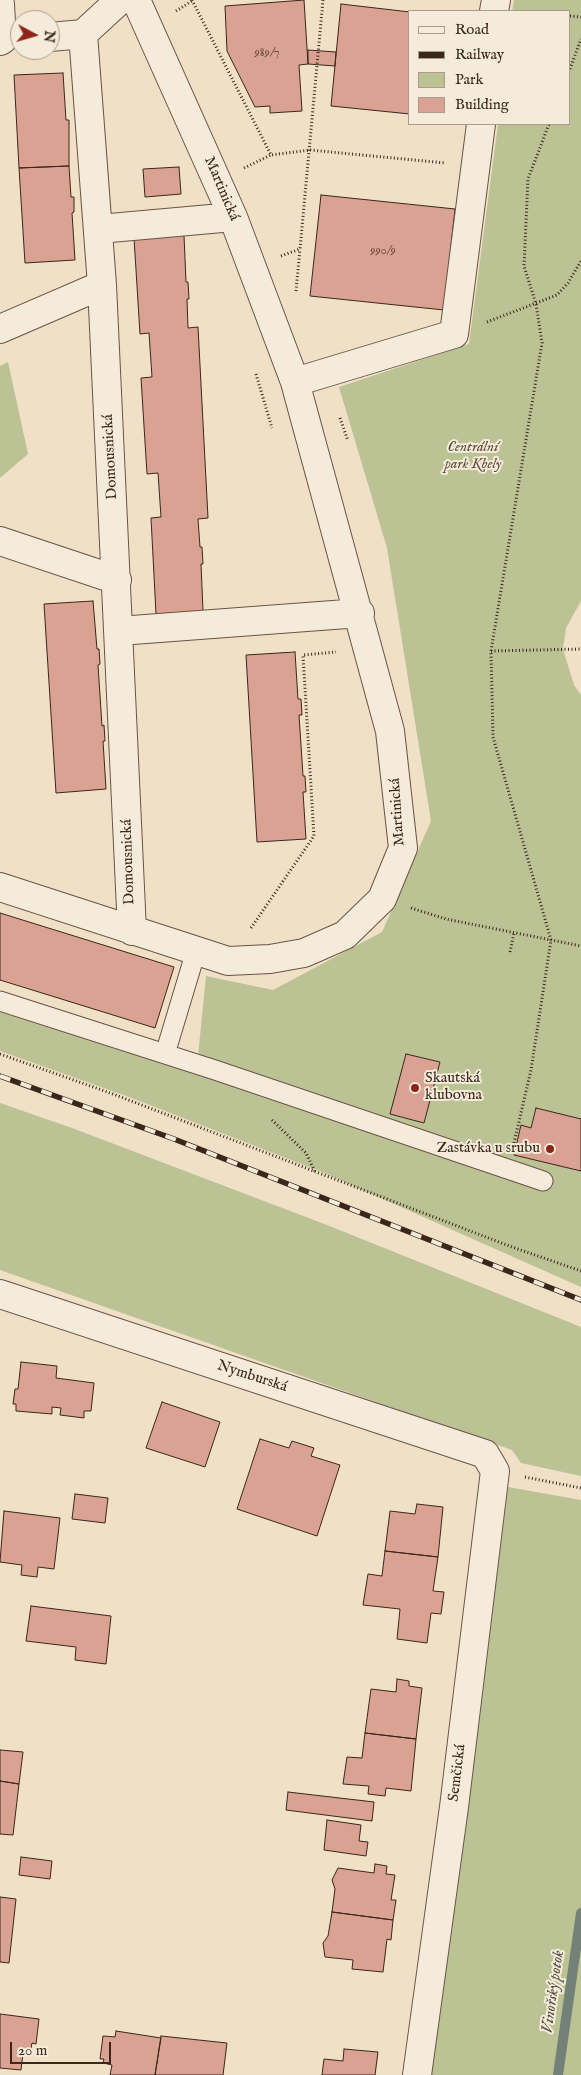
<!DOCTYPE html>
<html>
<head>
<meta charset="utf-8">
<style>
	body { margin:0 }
	#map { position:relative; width:581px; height:2075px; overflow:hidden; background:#f0e0c6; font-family:"IM FELL English",serif }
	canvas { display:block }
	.legend { position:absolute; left:408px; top:10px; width:162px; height:115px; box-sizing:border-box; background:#f5ebda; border:1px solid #ab9c8e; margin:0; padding:6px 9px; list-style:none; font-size:15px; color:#3b261c }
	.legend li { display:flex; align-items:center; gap:10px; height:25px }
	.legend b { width:25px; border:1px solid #ab9c8e }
	.north { position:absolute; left:10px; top:10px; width:50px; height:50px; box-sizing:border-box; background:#f5ebda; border:1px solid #ab9c8e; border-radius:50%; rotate:96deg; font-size:14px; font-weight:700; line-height:20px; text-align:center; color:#3b261c }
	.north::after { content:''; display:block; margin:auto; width:18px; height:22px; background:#8f2418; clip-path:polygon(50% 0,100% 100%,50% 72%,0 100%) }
	.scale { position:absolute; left:10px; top:2042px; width:101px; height:22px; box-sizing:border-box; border:2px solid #3b261c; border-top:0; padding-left:6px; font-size:15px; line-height:18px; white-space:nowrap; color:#3b261c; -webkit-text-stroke:4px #f5ebda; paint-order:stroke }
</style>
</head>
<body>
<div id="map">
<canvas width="581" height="2075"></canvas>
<ul class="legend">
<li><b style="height:6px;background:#f5ebda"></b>Road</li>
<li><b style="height:6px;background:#3b261c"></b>Railway</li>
<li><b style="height:14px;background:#bbc294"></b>Park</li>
<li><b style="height:14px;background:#d9a293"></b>Building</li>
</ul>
<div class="north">N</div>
<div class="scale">20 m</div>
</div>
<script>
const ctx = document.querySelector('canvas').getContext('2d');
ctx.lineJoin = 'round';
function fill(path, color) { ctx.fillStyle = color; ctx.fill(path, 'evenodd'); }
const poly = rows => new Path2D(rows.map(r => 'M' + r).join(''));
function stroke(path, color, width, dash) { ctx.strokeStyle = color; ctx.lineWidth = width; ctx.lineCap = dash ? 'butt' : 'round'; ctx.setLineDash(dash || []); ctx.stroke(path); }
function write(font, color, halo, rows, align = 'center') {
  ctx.font = font + ' "IM FELL English",serif'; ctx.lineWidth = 4; ctx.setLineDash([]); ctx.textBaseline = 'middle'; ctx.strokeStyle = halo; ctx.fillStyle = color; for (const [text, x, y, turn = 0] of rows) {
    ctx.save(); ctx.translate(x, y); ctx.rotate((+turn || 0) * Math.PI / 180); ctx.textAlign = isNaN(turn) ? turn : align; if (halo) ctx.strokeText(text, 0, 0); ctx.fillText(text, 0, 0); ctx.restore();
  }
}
const green = poly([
	[514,0,581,0,581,601,566,628,563,649,574,685,581,695,581,1119,536,1108,531,1128,521,1126,514,1154,581,1171,581,1287,322,1172,129,1097,0,1051,0,1008,197,1066,206,976,273,990,382,932,431,821,387,548,339,387,469,344,498,124,570,124,570,11,512,11],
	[406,1054,440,1062,424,1122,391,1114],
	[8,362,28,454,0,478,0,366],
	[0,1103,72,1128,327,1225,581,1327,581,1476,521,1463,512,1450,0,1270],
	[508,1487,581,1500,581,2075,431,2075]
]);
const stream = poly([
	[558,2075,581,1913]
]);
const building = poly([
	[304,0,308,64,299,65,302,111,270,113,270,106,255,107,227,51,225,6,304,0],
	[341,4,410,12,410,114,331,106,341,4],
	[308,50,336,52,335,66,308,64,308,50],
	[63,73,66,120,69,120,69,166,19,168,14,75,63,73],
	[69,166,71,197,74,197,74,212,72,213,75,260,25,263,19,168,69,166],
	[179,167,181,194,145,197,143,169,179,167],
	[321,195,455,209,444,310,310,296,321,195],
	[184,235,186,282,188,282,189,299,187,299,188,328,198,327,208,518,198,519,200,547,202,547,203,564,201,564,203,611,156,614,151,518,161,517,158,473,147,474,141,378,152,377,149,333,140,334,134,238,184,235],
	[93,601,97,649,99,649,100,664,98,665,102,726,104,725,105,741,103,741,106,789,56,793,44,604,93,601],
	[295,652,298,699,301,699,302,715,299,715,303,776,305,776,306,792,303,792,306,839,257,842,246,655,295,652],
	[0,913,174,967,155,1028,0,980,0,913],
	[406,1054,440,1062,424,1123,390,1114,406,1054],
	[536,1108,581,1119,581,1171,514,1155,521,1125,531,1128,536,1108],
	[21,1362,57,1366,56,1378,94,1383,91,1411,84,1411,84,1418,60,1415,61,1408,52,1407,52,1414,16,1411,16,1404,13,1404,15,1389,18,1389,21,1362],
	[162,1402,220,1422,205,1467,146,1448,162,1402],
	[260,1439,289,1448,292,1441,314,1448,311,1456,340,1465,317,1536,237,1509,260,1439],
	[75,1494,108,1498,105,1523,72,1519,75,1494],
	[417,1504,443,1507,438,1557,385,1551,390,1511,415,1514,417,1504],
	[4,1511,60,1518,54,1569,38,1567,37,1577,21,1575,22,1565,0,1562,4,1511],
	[385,1551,438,1557,433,1591,444,1592,441,1614,431,1613,427,1643,397,1639,400,1609,363,1605,368,1574,382,1576,385,1551],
	[31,1606,111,1616,106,1664,75,1660,76,1647,26,1641,31,1606],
	[397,1679,409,1681,409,1686,422,1688,416,1739,365,1733,371,1689,396,1692,397,1679],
	[365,1733,416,1739,411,1791,386,1788,385,1796,368,1794,369,1786,343,1784,347,1757,362,1758,365,1733],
	[0,1750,23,1752,19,1784,0,1781,0,1750],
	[0,1781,19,1784,13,1835,0,1834,0,1781],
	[288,1792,374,1802,372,1821,286,1810,288,1792],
	[327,1820,361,1825,359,1841,368,1842,366,1856,324,1850,327,1820],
	[21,1857,52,1861,50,1879,19,1875,21,1857],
	[375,1864,387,1866,386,1874,395,1875,391,1900,396,1900,393,1920,332,1912,335,1889,332,1880,338,1868,374,1873,375,1864],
	[0,1897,16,1899,9,1963,0,1962,0,1897],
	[332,1912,393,1920,391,1940,387,1939,383,1972,352,1969,353,1960,325,1957,323,1943,328,1936,332,1912],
	[0,2014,39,2019,36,2044,32,2043,30,2053,23,2053,21,2070,0,2068,0,2014],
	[116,2031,161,2038,155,2075,110,2075,112,2065,103,2063,104,2059,100,2059,103,2036,115,2037,116,2031],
	[161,2036,227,2043,223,2075,155,2075,161,2036],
	[344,2049,378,2052,375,2075,322,2075,324,2059,343,2061,344,2049]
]);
const path = poly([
	[192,0,271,155,310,150,445,163],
	[176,11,192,1],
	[570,16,581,17],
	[570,69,581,39],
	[244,168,271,155],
	[281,256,300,249,323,0],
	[296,291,300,249],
	[487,322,557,295,568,283,581,261],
	[256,374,272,428],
	[340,418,348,441],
	[491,651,581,649],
	[411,908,446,919,581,946],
	[251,928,314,836,303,655,336,652],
	[510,952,514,933],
	[0,1054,113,1094,512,1247,581,1271],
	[272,1120,306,1153,315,1172],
	[514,1143,531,1070,551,940,493,737,491,651,542,343,536,304,524,266,528,179,549,124],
	[525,1477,581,1488]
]);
const service = poly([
	[0,1001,215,1070,543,1181],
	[165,1054,196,951]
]);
const minor = poly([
	[120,0,83,34,102,285,132,931],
	[0,4,2,40,0,41],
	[494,11,496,0],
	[50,37,83,34],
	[99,229,233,217],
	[0,329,102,285],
	[295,382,454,334,481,124],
	[0,541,117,580],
	[119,631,360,613],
	[0,887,228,961,270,959,304,953,345,935,382,899,403,848,390,731,295,382,233,217,136,0],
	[0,1294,485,1454,495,1471,454,1807,417,2075]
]);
const rail = poly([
	[0,1076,174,1139,581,1300]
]);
const markers = [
	[415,1088,5,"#8f2418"],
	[550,1149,5,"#8f2418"]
];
const numberNames = [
	["989/7",267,54],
	["990/9",383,252]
];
const streetNames = [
	["Martinická",221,189,67],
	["Domousnická",111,457,-93],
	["Martinická",398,812,-94],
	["Domousnická",129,862,-92],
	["Nymburská",252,1377,18],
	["Semčická",458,1773,-83]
];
const parkNames = [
	["Centrální",473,448],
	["park Kbely",473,465]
];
const poiNames = [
	["Skautská",425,1079],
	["klubovna",425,1096],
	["Zastávka u srubu",540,1149,"right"]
];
const waterNames = [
	["Vinořský potok",554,1992,-82]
];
fill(green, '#bbc294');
stroke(stream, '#748178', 10);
fill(building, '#d9a293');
stroke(building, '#3b261c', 1);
stroke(service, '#685446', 21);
stroke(minor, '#685446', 30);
stroke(path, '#3b261c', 3, [1, 2.5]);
stroke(service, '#f5ebda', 19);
stroke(minor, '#f5ebda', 28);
stroke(rail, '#3b261c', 5.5);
stroke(rail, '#f5ebda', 4, [11]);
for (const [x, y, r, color] of markers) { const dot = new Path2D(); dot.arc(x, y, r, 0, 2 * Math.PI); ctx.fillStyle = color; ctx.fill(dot); stroke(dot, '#f5ebda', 2); }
write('12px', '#62453a', null, numberNames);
write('15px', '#3b261c', '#f5ebda', streetNames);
write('italic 15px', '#5b4d3a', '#f5ebda', parkNames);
write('15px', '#3b261c', '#f5ebda', poiNames, 'left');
write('italic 16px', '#534c42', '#f5ebda', waterNames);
</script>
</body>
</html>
